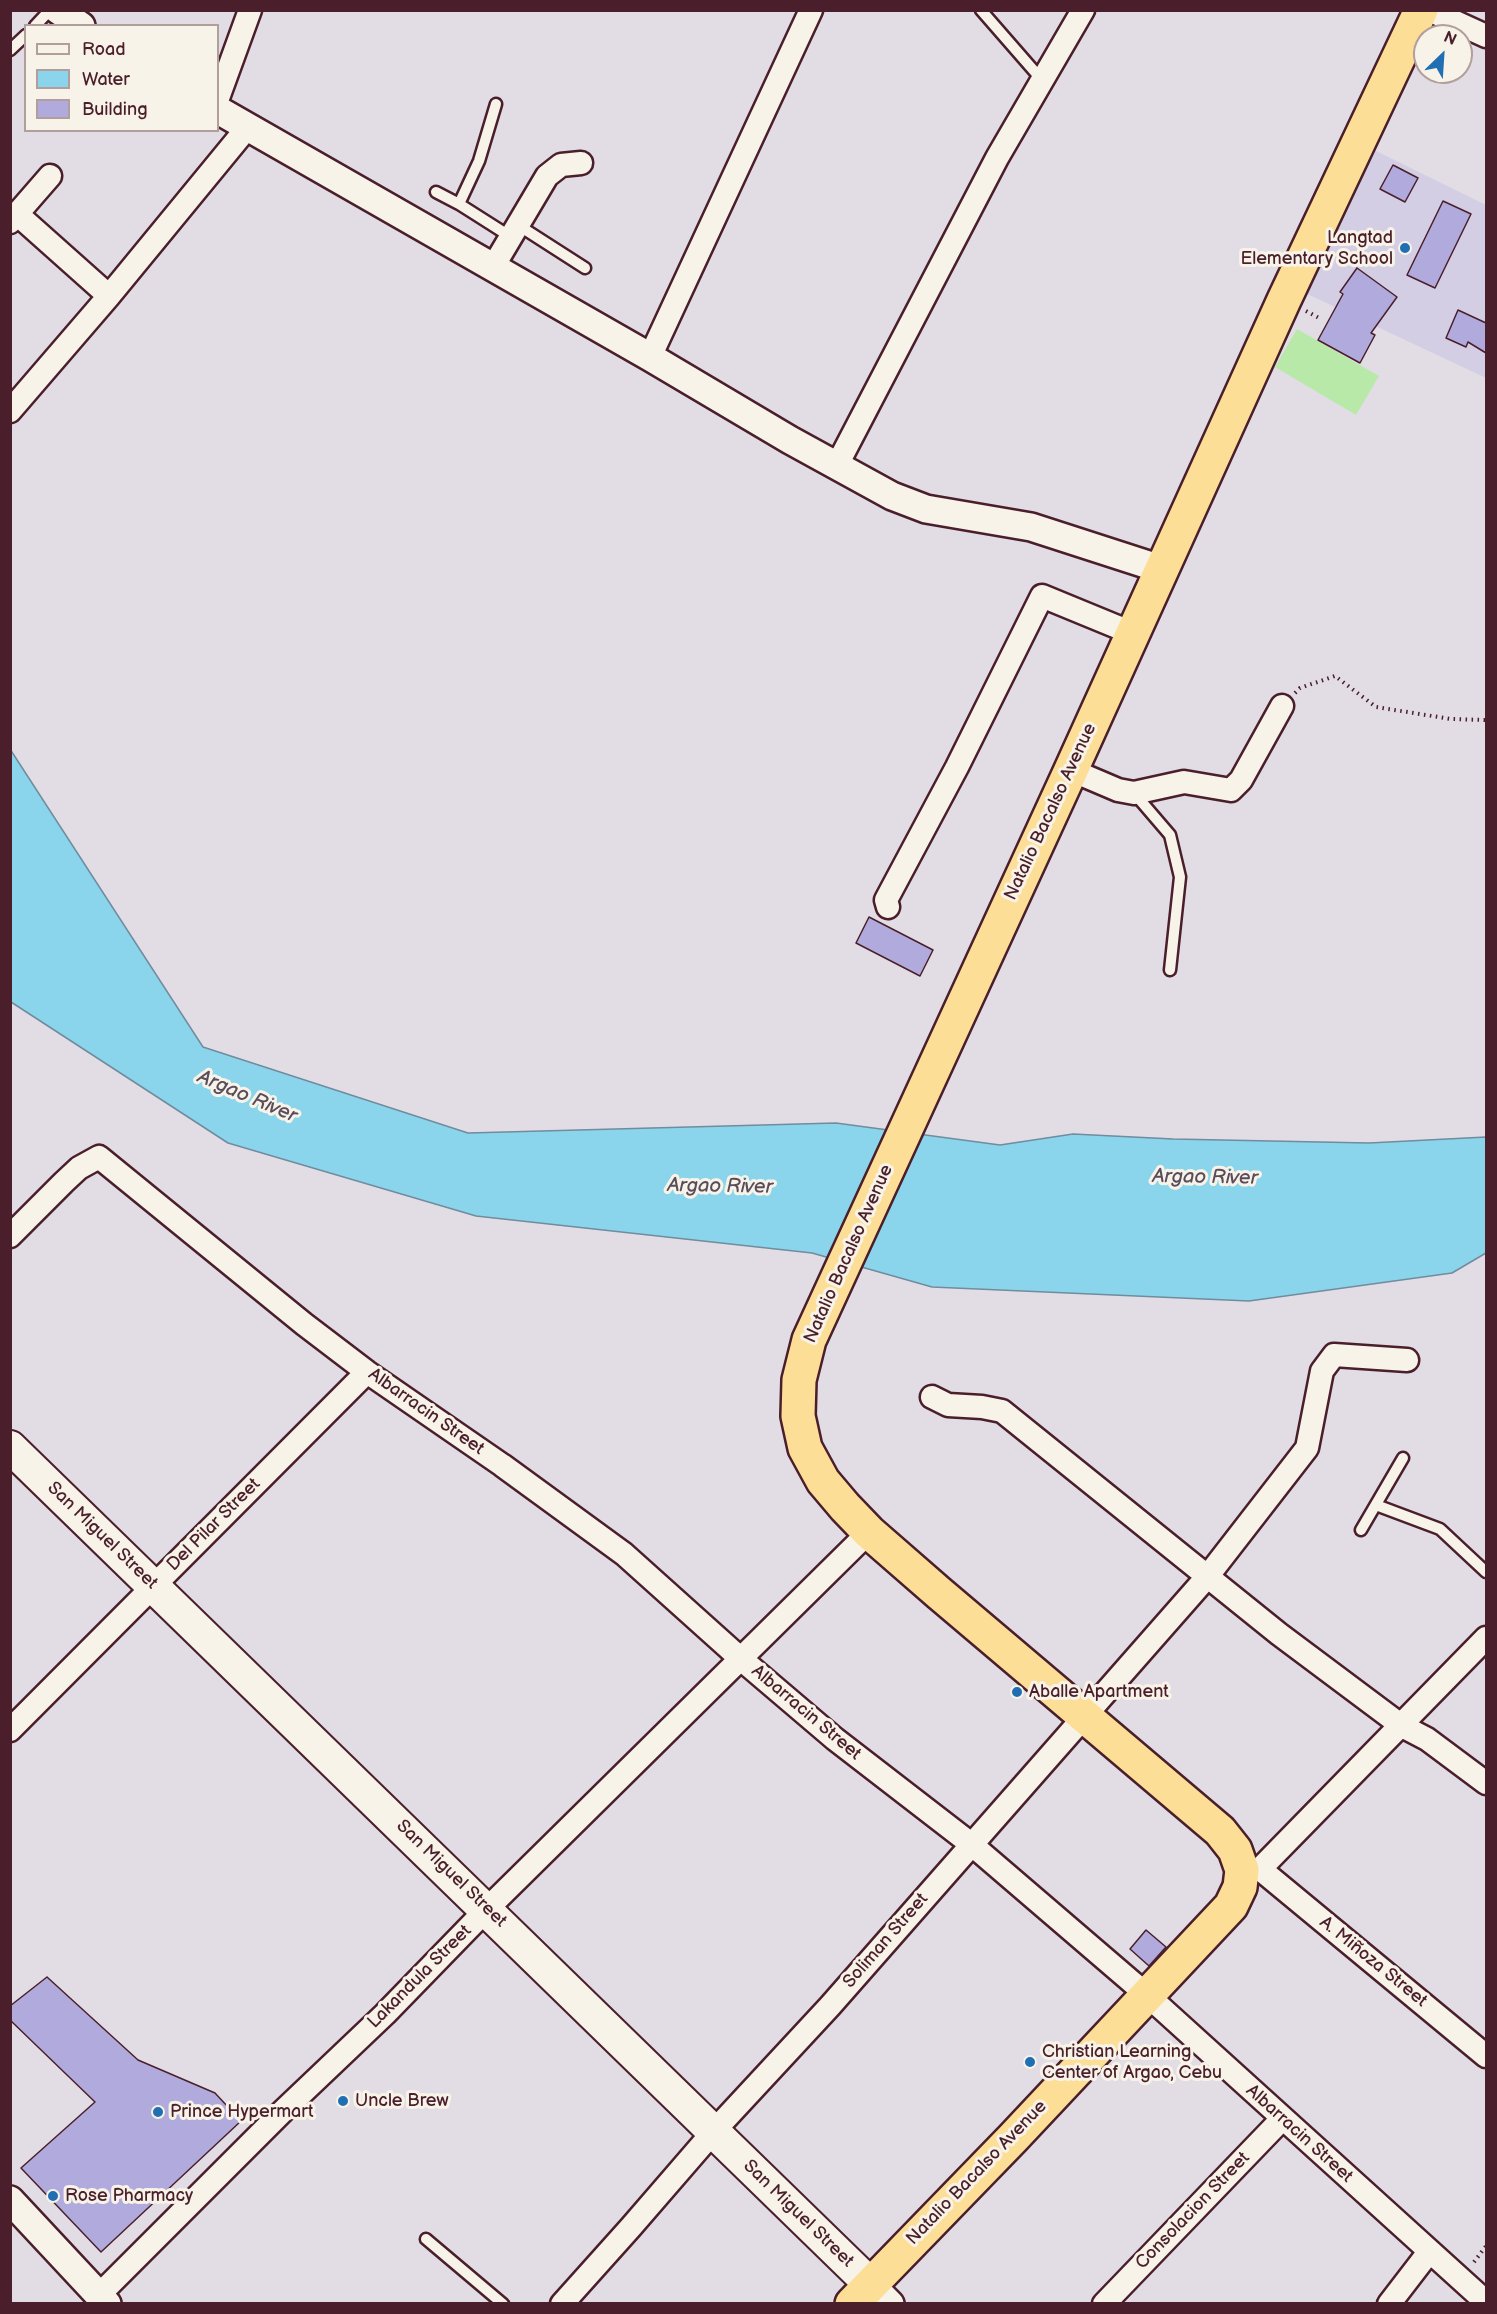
<!DOCTYPE html>
<html>
<head>
<meta charset="utf-8">
<style>
	body { margin:0 }
	#map { position:relative; width:1497px; height:2314px; overflow:hidden; background:#e2dde5; font-family:"Balsamiq Sans",sans-serif }
	canvas { display:block }
	.frame { position:absolute; inset:0; border:12px solid #4a1f2b; pointer-events:none }
	.legend { position:absolute; left:24px; top:24px; width:195px; height:108px; box-sizing:border-box; background:#f7f3e8; border:2px solid #b29e9c; margin:0; padding:8px 10px; list-style:none; font-size:18px; color:#4a1f2b }
	.legend li { display:flex; align-items:center; gap:12px; height:30px }
	.legend b { width:30px; border:2px solid #b29e9c }
	.north { position:absolute; left:1413px; top:24px; width:60px; height:60px; box-sizing:border-box; background:#f7f3e8; border:2px solid #b29e9c; border-radius:50%; rotate:25deg; font-size:16px; font-weight:700; line-height:24px; text-align:center; color:#4a1f2b }
	.north::after { content:''; display:block; margin:auto; width:21px; height:27px; background:#1f6fb2; clip-path:polygon(50% 0,100% 100%,50% 72%,0 100%) }
</style>
</head>
<body>
<div id="map">
<canvas width="1497" height="2314"></canvas>
<div class="frame"></div>
<ul class="legend">
<li><b style="height:8px;background:#f7f3e8"></b>Road</li>
<li><b style="height:16px;background:#8ad5eb"></b>Water</li>
<li><b style="height:16px;background:#b1abdd"></b>Building</li>
</ul>
<div class="north">N</div>
</div>
<script>
const ctx = document.querySelector('canvas').getContext('2d');
ctx.lineJoin = 'round';
function fill(path, color) { ctx.fillStyle = color; ctx.fill(path, 'evenodd'); }
const poly = rows => new Path2D(rows.map(r => 'M' + r).join(''));
function stroke(path, color, width, dash) { ctx.strokeStyle = color; ctx.lineWidth = width; ctx.lineCap = dash ? 'butt' : 'round'; ctx.setLineDash(dash || []); ctx.stroke(path); }
function write(font, color, halo, rows, align = 'center') {
  ctx.font = font + ' "Balsamiq Sans",sans-serif'; ctx.lineWidth = 6; ctx.setLineDash([]); ctx.textBaseline = 'middle'; ctx.strokeStyle = halo; ctx.fillStyle = color; for (const [text, x, y, turn = 0] of rows) {
    ctx.save(); ctx.translate(x, y); ctx.rotate((+turn || 0) * Math.PI / 180); ctx.textAlign = isNaN(turn) ? turn : align; if (halo) ctx.strokeText(text, 0, 0); ctx.fillText(text, 0, 0); ctx.restore();
  }
}
const built = poly([
	[1372,149,1486,205,1486,378,1301,291]
]);
const green = poly([
	[1297,329,1379,376,1356,415,1275,367]
]);
const water = poly([
	[10,749,203,1047,468,1133,836,1123,1000,1145,1073,1134,1173,1139,1369,1143,1486,1137,1486,1253,1452,1273,1249,1301,932,1287,812,1253,476,1216,228,1143,11,1002,10,749]
]);
const building = poly([
	[1393,165,1418,178,1405,202,1380,189,1393,165],
	[1443,201,1471,214,1435,288,1407,275,1443,201],
	[1357,268,1397,297,1371,333,1375,335,1360,363,1318,340,1343,294,1340,292,1357,268],
	[1458,310,1486,323,1486,353,1468,342,1466,347,1446,338,1458,310],
	[869,917,933,950,920,976,856,943,869,917],
	[1146,1930,1166,1947,1149,1966,1130,1949,1146,1930],
	[47,1977,138,2060,215,2093,241,2121,101,2252,21,2168,95,2102,10,2020,10,2006,47,1977]
]);
const path = poly([
	[1306,311,1321,319],
	[1295,693,1300,688,1335,676,1376,707,1451,719,1486,720],
	[1474,2262,1486,2246]
]);
const service = poly([
	[981,10,1042,80],
	[35,26,50,10],
	[10,50,26,35],
	[436,192,459,204,511,237],
	[459,204,479,161,496,104],
	[518,225,585,268],
	[1134,793,1170,835,1180,877,1170,970],
	[1376,1505,1440,1529,1486,1572],
	[1361,1530,1403,1458],
	[426,2239,503,2304]
]);
const minor = poly([
	[1429,10,1486,36],
	[218,98,250,10],
	[17,214,109,296],
	[10,222,50,176],
	[493,267,547,176,561,165,581,163],
	[650,357,811,10],
	[10,411,109,296,247,128],
	[836,467,997,158,1083,10],
	[1071,770,1118,790,1134,793,1184,782,1231,790,1241,780,1282,706],
	[888,907,886,900,957,767,1042,596,1132,633],
	[10,1236,64,1182,79,1168,99,1157,304,1324,367,1372,502,1465,624,1554,741,1659,835,1739,971,1844,1147,1995,1486,2302],
	[932,1397,948,1405,982,1407,1002,1411,1279,1634,1402,1726,1427,1739,1486,1783],
	[10,1730,367,1372],
	[1260,1869,1486,2056],
	[1242,1870,1260,1869,1486,1638],
	[99,2295,283,2111,385,2014,487,1909,869,1532],
	[562,2304,631,2227,714,2131,830,2006,1207,1577,1307,1448,1322,1371,1334,1355,1407,1360],
	[1104,2304,1282,2119],
	[1389,2304,1429,2252]
]);
const tertiary = poly([
	[58,10,81,26],
	[218,110,650,357,790,440,892,496,926,509,1031,527,1161,569],
	[10,2200,107,2304],
	[870,2284,890,2304]
]);
const secondary = poly([
	[10,1447,870,2284]
]);
const trunk = poly([
	[852,2304,1013,2138,1231,1906,1240,1887,1242,1870,1235,1850,1220,1831,939,1593,869,1532,845,1507,823,1481,805,1448,798,1416,799,1380,809,1340,1071,770,1284,300,1421,10]
]);
const markers = [
	[1405,248,6,"#1f6fb2"],
	[1017,1692,6,"#1f6fb2"],
	[1030,2062,6,"#1f6fb2"],
	[343,2101,6,"#1f6fb2"],
	[158,2112,6,"#1f6fb2"],
	[53,2196,6,"#1f6fb2"]
];
const poiNames = [
	["Langtad",1393,238,"right"],
	["Elementary School",1393,259,"right"],
	["Aballe Apartment",1029,1692],
	["Christian Learning",1042,2052],
	["Center of Argao, Cebu",1042,2073],
	["Uncle Brew",355,2101],
	["Prince Hypermart",170,2112],
	["Rose Pharmacy",65,2196]
];
const streetNames = [
	["Natalio Bacalso Avenue",1051,812,-65],
	["Natalio Bacalso Avenue",849,1254,-66],
	["Albarracin Street",426,1412,35],
	["Del Pilar Street",214,1525,-45],
	["San Miguel Street",102,1536,44],
	["Albarracin Street",806,1713,40],
	["San Miguel Street",451,1874,44],
	["Soliman Street",886,1941,-49],
	["A. Miñoza Street",1373,1962,39],
	["Lakandula Street",420,1977,-45],
	["Albarracin Street",1299,2134,42],
	["Natalio Bacalso Avenue",977,2173,-46],
	["Consolacion Street",1193,2211,-46],
	["San Miguel Street",798,2214,44]
];
const waterNames = [
	["Argao River",247,1097,23],
	["Argao River",1205,1178,1],
	["Argao River",720,1187,1]
];
fill(built, '#d3cee3');
fill(green, '#b8e9a9');
fill(water, '#8ad5eb');
stroke(water, '#708c9e', 1.5);
fill(building, '#b1abdd');
stroke(building, '#4a1f2b', 1.5);
stroke(service, '#4a1f2b', 15);
stroke(minor, '#4a1f2b', 27);
stroke(tertiary, '#4a1f2b', 32);
stroke(secondary, '#4a1f2b', 36);
stroke(trunk, '#4a1f2b', 38);
stroke(path, '#4a1f2b', 4, [1.5, 4.5]);
stroke(service, '#f7f3e8', 10);
stroke(minor, '#f7f3e8', 22);
stroke(tertiary, '#f7f3e8', 27);
stroke(secondary, '#f7f3e8', 32);
stroke(trunk, '#fdde96', 33);
for (const [x, y, r, color] of markers) { const dot = new Path2D(); dot.arc(x, y, r, 0, 2 * Math.PI); ctx.fillStyle = color; ctx.fill(dot); stroke(dot, '#f7f3e8', 2); }
write('18px', '#4a1f2b', '#f7f3e8', poiNames, 'left');
write('18px', '#4a1f2b', '#f7f3e8', streetNames);
write('italic 20px', '#5a4c5b', '#f7f3e8', waterNames);
</script>
</body>
</html>
